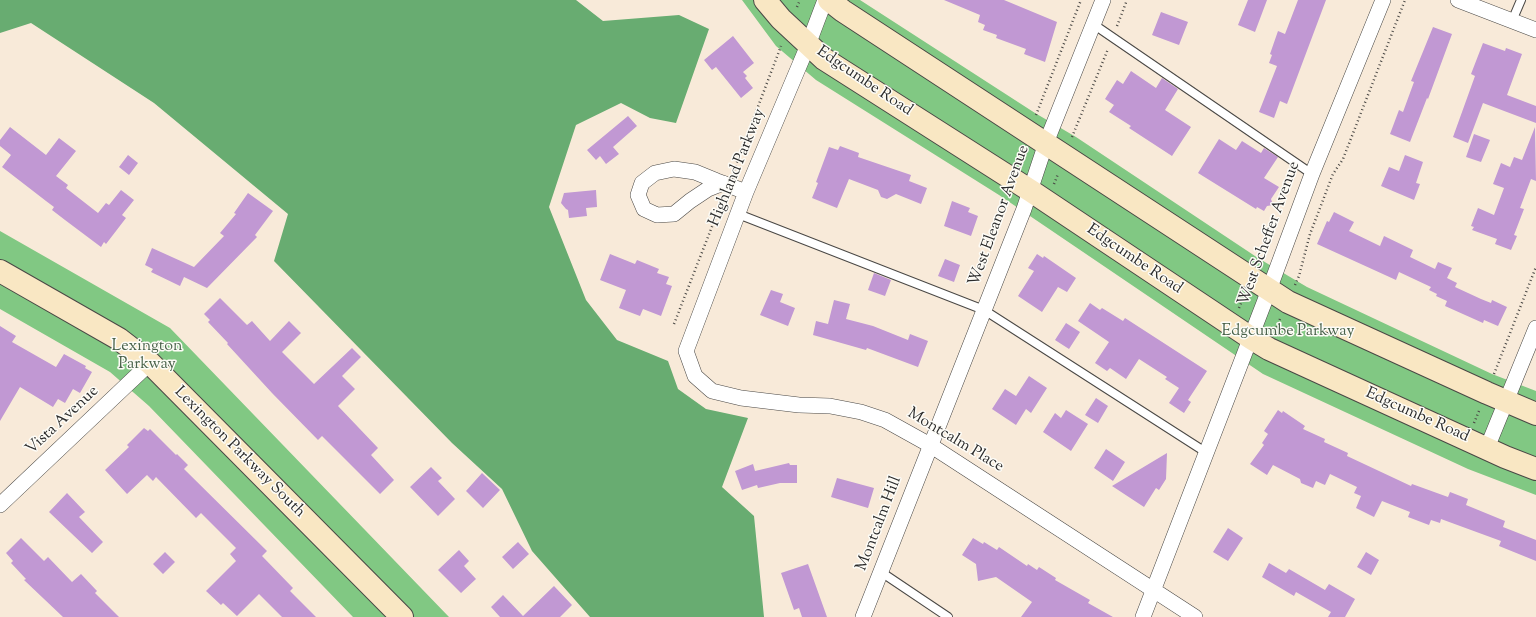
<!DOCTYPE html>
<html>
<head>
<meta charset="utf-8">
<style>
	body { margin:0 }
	canvas { display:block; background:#f8ead9 }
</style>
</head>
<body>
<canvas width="1536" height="617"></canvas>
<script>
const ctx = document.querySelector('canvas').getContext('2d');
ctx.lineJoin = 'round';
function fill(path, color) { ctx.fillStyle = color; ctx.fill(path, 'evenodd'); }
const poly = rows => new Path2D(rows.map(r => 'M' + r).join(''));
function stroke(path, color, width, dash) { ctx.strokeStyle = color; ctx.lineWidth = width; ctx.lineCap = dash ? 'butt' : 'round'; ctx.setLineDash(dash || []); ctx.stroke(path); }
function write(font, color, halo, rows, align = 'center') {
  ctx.font = font + ' "Sorts Mill Goudy",serif'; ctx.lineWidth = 3; ctx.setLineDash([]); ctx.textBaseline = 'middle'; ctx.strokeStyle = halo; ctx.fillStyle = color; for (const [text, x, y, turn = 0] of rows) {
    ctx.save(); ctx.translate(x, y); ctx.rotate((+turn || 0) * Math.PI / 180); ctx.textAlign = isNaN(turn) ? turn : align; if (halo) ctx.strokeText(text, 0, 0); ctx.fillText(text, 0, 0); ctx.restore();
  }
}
const green = poly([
	[742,0,860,0,1035,113,1076,137,1258,258,1307,287,1492,374,1536,391,1536,495,1468,469,1263,374,999,195,816,80,776,46],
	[0,231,170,328,449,617,353,617,149,406,110,372,0,309]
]);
const forest = poly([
	[0,0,576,0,603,21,679,15,709,29,676,123,650,118,621,103,576,125,549,207,586,300,617,340,668,361,678,389,706,409,748,418,722,487,754,516,764,617,590,617,532,551,502,489,452,443,274,261,288,214,154,103,31,23,0,33]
]);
const building = poly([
	[944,0,1004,0,1057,22,1045,62,1024,54,1026,49,996,38,997,35,983,30,985,25,978,22,980,15],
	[1248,0,1267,0,1255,32,1238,25],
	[1298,0,1326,0,1287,104,1280,101,1274,118,1259,112,1277,66,1269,63,1272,55,1270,54,1278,31,1285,34],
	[1161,12,1188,22,1179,45,1152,35],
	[1433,27,1452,34,1428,99,1427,98,1410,142,1390,134,1399,110,1403,112,1414,82,1411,81],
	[733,36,754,63,743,72,747,76,745,78,753,88,741,98,716,67,712,70,704,60],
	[1483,43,1505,51,1506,48,1522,54,1507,95,1536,106,1536,123,1483,103,1468,143,1453,137,1475,76,1471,74],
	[1131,71,1156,88,1162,78,1178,89,1165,110,1191,127,1172,156,1129,128,1131,126,1109,112,1114,105,1105,99,1117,80,1123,84],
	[628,116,637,126,613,147,619,154,606,164,600,156,596,160,587,150],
	[10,127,46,155,59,138,76,151,56,176,68,185,66,188,98,213,106,203,109,205,121,190,134,200,122,215,126,218,106,244,104,242,101,247,65,220,52,210,54,207,46,201,2,167,11,155,0,146,0,140],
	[1535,127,1536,181,1531,179,1520,208,1524,209,1514,235,1517,236,1511,250,1495,244,1497,239,1472,230,1474,227,1471,226,1478,208,1494,215,1504,188,1493,184,1501,163,1510,167,1514,157,1522,160],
	[1474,134,1490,140,1481,162,1466,157],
	[1219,139,1236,150,1242,141,1261,153,1264,148,1278,157,1264,178,1279,187,1271,199,1273,205,1267,206,1264,211,1257,207,1256,209,1198,173],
	[840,146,859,153,858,157,911,175,909,181,927,188,921,204,896,194,887,199,881,197,878,190,849,179,837,208,812,198,818,183,816,182,829,147,838,150],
	[128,155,138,163,129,175,119,167],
	[1405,155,1423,162,1416,183,1420,184,1414,200,1381,186,1389,167,1399,171],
	[596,190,597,207,586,208,587,216,569,218,568,210,566,209,561,203,564,193],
	[248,193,273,211,255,235,257,237,207,288,184,277,180,286,151,272,153,269,145,265,152,248,194,267,224,236,220,233,236,214,234,213],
	[952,201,970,208,968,212,978,216,971,236,944,226],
	[1334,212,1354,222,1349,231,1380,246,1384,236,1413,250,1410,257,1435,269,1438,262,1452,268,1447,278,1457,283,1455,287,1481,299,1491,303,1492,300,1507,307,1498,326,1484,320,1483,323,1445,306,1447,301,1436,296,1437,294,1429,290,1431,287,1399,272,1396,280,1317,244,1327,221,1329,222],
	[610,254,635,264,637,260,659,269,657,273,669,277,666,284,672,286,661,316,643,309,640,316,619,308,626,290,600,280],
	[1037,254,1043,258,1044,256,1076,278,1067,292,1058,287,1042,312,1018,296,1034,271,1028,268],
	[945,259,960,265,954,282,938,276],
	[874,273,891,280,885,296,868,290],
	[771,290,783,294,780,302,795,308,788,326,760,315],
	[220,298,247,325,252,321,270,341,289,321,301,333,282,352,314,384,352,348,361,357,342,376,355,389,338,406,378,448,371,455,394,480,380,494,322,436,318,440,272,393,227,344,228,343,208,322,210,320,204,314],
	[834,300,850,304,846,319,873,326,908,340,910,334,928,341,918,367,867,348,866,350,813,335,816,321,828,324],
	[1090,303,1100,310,1102,308,1123,321,1125,318,1207,371,1188,400,1191,402,1184,413,1169,403,1179,388,1165,379,1167,377,1139,359,1126,379,1110,368,1107,371,1095,363,1109,342,1078,321],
	[1066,323,1080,332,1069,349,1055,340],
	[0,326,16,336,12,342,56,367,64,354,86,366,85,368,92,372,80,393,73,389,65,403,58,399,53,407,20,387,0,421],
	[1029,376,1047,388,1031,413,1026,409,1016,425,992,409,1005,389,1016,396],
	[1096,398,1108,406,1098,423,1085,415],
	[1066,410,1088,424,1071,451,1043,432,1055,413,1061,418],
	[1278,410,1282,413,1283,411,1305,426,1303,429,1325,439,1324,442,1348,453,1347,456,1411,486,1412,484,1448,497,1450,492,1468,499,1466,505,1505,521,1503,527,1536,540,1536,561,1499,546,1501,541,1441,519,1440,523,1431,520,1429,525,1408,517,1410,512,1382,501,1374,517,1356,508,1361,496,1354,493,1357,487,1330,474,1325,485,1316,481,1313,488,1301,483,1300,479,1273,465,1267,475,1250,464,1264,445,1262,443,1268,434,1264,431],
	[144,428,148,431,150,429,176,455,177,454,188,465,184,469,267,551,262,556,293,588,290,591,316,617,282,617,259,594,237,616,223,603,221,605,206,591,236,561,230,554,236,548,201,513,196,518,156,477,153,481,147,475,127,494,105,470,129,447,127,445],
	[1106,449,1125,462,1113,481,1094,468],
	[1167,453,1166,479,1159,490,1156,488,1144,507,1112,486],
	[789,463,790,465,797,465,797,483,780,483,758,488,757,485,742,490,735,471,753,464,755,471],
	[431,467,442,478,438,481,455,499,438,516,410,487],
	[482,473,500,490,483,508,466,491],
	[837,478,874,488,868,508,831,497],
	[67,493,85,512,79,517,103,542,92,553,49,512],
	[1228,528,1243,538,1228,561,1213,552],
	[21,538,44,561,48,557,72,582,81,574,97,591,95,593,119,617,63,617,24,580,26,579,11,563,13,561,6,553],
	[973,538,983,544,984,542,997,550,999,547,1027,566,1028,564,1037,570,1039,567,1056,578,1055,580,1090,600,1088,603,1113,617,1021,617,1032,602,996,577,978,581,976,564,962,555],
	[518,542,529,554,513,569,502,557],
	[459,550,469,561,464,566,476,579,461,593,438,570],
	[165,552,175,562,163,574,153,564],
	[1366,552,1379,560,1371,575,1357,567],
	[1269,563,1286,573,1289,569,1325,590,1329,584,1355,599,1345,617,1328,617,1331,612,1296,592,1294,596,1262,577],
	[808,564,827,617,802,617,799,608,794,610,781,573],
	[554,586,572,605,560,617,500,617,491,607,503,595,523,616]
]);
const path = poly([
	[797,7,800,0],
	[1117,26,1127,0],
	[1036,115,1081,0],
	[1072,137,1108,49],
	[734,170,781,46],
	[1054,184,1058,174],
	[1295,285,1299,276,1310,234,1333,174,1343,159,1405,0],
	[1239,308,1244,296],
	[674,324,722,201],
	[1275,331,1280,319],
	[1494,374,1536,267],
	[1474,423,1479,411]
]);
const lane = poly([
	[1512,21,1521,0],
	[1093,24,1312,174],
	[738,214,984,310,1207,453],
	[881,572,948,617]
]);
const street = poly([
	[825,0,808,45,746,192,686,351,695,376,712,391,741,398,799,405,830,406,861,412,885,420,930,445,1195,617],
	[1458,0,1536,30],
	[723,183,708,189,690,201,674,214,657,215,644,209,638,195,642,183,655,173,674,169,695,172,717,181,746,192],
	[1487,448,1536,328],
	[0,505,150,363],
	[863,617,1024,209,1046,143,1103,0],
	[1143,617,1269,290,1312,174,1383,0]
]);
const secondary = poly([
	[765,0,781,19,824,59,1031,191,1251,338,1269,349,1505,457,1536,469],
	[829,0,843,11,1288,302,1487,393,1536,414],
	[0,271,119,339,150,363,402,617]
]);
const streetNames = [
	["Edgcumbe Road",864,82,34],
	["Highland Parkway",738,168,-68],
	["West Eleanor Avenue",1000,216,-70],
	["West Scheffer Avenue",1270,234,-70],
	["Edgcumbe Road",1134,260,34],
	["Edgcumbe Road",1417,416,24],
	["Vista Avenue",63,421,-43],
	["Montcalm Place",955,441,31],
	["Lexington Parkway South",239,453,45],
	["Montcalm Hill",880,524,-69]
];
const parkNames = [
	["Edgcumbe Parkway",1288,332],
	["Lexington",147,347],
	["Parkway",147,365]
];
fill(green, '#81c883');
fill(forest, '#68ac71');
fill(building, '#c198d3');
stroke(lane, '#4a4845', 10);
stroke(street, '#4a4845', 16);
stroke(secondary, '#4a4845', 24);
stroke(path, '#4a4845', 2.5, [1, 3]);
stroke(lane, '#fff', 8);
stroke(street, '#fff', 15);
stroke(secondary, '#f9e7c3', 22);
write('16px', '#2b2b2b', '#fdfcf7', streetNames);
write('16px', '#49624a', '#fdfcf7', parkNames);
</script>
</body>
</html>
